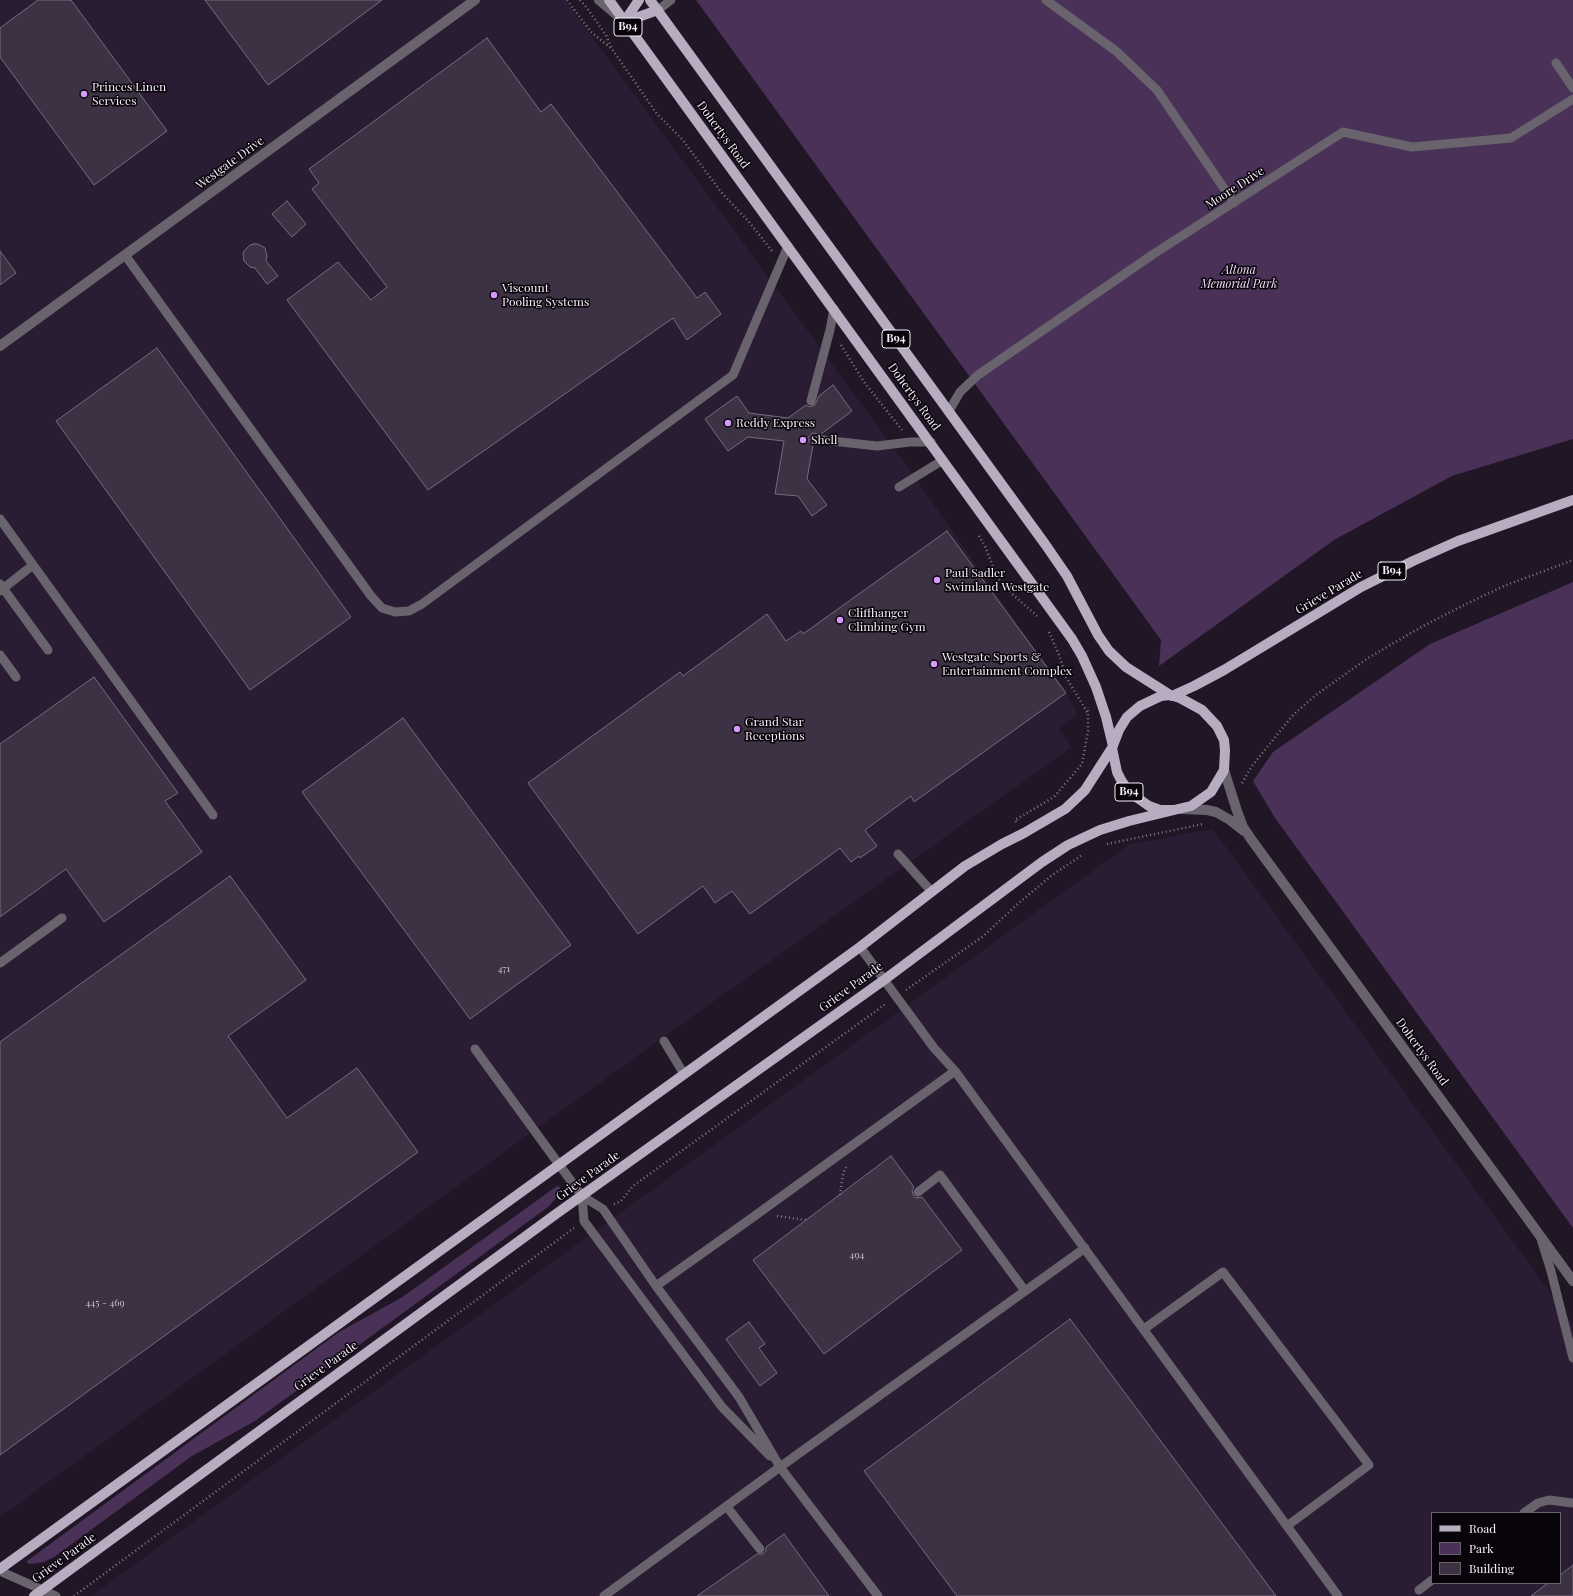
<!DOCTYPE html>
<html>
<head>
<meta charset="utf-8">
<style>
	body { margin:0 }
	#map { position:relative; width:1573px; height:1596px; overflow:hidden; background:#201626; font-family:"Playfair Display",serif }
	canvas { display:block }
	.legend { position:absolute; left:1431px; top:1512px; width:130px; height:72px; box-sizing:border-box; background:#08040a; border:1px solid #67626a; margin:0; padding:5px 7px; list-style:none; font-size:12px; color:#f6effb }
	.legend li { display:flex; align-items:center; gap:8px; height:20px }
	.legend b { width:20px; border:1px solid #67626a }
</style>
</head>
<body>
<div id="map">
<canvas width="1573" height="1596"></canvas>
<ul class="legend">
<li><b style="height:5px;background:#b8adc0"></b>Road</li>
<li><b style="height:11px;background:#493157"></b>Park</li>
<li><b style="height:11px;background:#3c3243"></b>Building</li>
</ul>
</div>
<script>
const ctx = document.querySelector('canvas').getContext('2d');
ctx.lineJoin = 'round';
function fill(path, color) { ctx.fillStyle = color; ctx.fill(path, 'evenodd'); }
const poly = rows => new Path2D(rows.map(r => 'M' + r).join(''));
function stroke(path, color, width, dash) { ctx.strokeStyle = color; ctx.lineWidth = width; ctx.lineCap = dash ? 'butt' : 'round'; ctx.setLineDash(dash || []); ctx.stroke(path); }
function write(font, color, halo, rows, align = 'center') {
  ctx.font = font + ' "Playfair Display",serif'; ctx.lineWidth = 3; ctx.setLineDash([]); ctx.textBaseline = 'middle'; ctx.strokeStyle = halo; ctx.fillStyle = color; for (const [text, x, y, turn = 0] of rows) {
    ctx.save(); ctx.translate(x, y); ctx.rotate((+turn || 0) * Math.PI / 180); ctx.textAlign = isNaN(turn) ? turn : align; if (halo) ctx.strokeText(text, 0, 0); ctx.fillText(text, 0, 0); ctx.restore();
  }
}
const built = poly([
	[0,0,565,0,904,462,1066,693,1078,714,1059,729,1072,747,655,1043,0,1517],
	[1213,829,1573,1324,1573,1596,91,1596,1130,844],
	[1432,1513,1560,1513,1560,1583,1432,1583]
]);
const green = poly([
	[696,0,1573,0,1573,439,1452,476,1334,540,1159,666,1161,640],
	[1573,582,1573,1228,1275,818,1253,781,1273,752,1430,644],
	[557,1186,560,1187,561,1190,558,1196,548,1207,255,1421,192,1456,54,1557,44,1562,31,1564,27,1563,27,1561,339,1332,401,1298]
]);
const building = poly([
	[38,0,71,0,167,131,94,185,0,57,0,28,38,0],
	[205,0,382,0,268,85,205,0],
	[487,38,541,112,551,104,697,298,705,292,721,314,687,340,673,318,428,490,287,300,338,262,371,300,387,287,312,189,319,183,309,169,487,38],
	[287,201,306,224,292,237,272,214,287,201],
	[254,244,258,244,265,248,267,256,266,261,278,276,267,284,255,268,250,267,244,261,243,253,245,250,250,245,254,244],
	[0,251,16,273,0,285,0,251],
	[157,348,351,617,250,690,56,421,157,348],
	[833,385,852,411,821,434,812,433,808,438,809,442,813,445,807,479,827,505,812,516,798,496,775,494,784,441,748,437,728,451,705,419,737,396,749,413,788,418,806,405,810,407,815,405,819,396,833,385],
	[947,531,1066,693,914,802,911,796,865,830,877,846,860,858,859,856,851,862,840,848,750,914,732,891,715,903,703,886,638,934,528,783,680,672,683,676,767,614,786,641,801,631,803,634,947,531],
	[94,677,178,793,165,801,202,852,104,922,66,869,0,917,0,744,94,677],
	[403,718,571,945,470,1019,302,792,403,718],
	[230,876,306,980,228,1036,287,1118,357,1068,418,1152,0,1455,0,1042,230,876],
	[891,1156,914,1187,912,1190,913,1195,916,1198,922,1197,962,1250,824,1354,753,1260,891,1156],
	[1070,1319,1276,1596,957,1596,864,1471,1070,1319],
	[749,1322,765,1344,759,1348,777,1373,760,1386,726,1339,749,1322],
	[784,1534,829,1596,697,1596,757,1554,763,1554,766,1551,766,1547,784,1534],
	[1573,1565,1573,1596,1531,1596,1548,1583,1560,1583,1560,1575,1573,1565]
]);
const path = poly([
	[567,0,591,32,612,49],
	[580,0,587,8,606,35,612,49,657,114,682,139,721,192,750,223,772,251],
	[841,345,864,382,902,430],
	[979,536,985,546,997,577,1011,593,1037,616],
	[1049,632,1059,655,1066,677,1087,712],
	[1242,783,1252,766,1293,715,1316,695,1368,658,1425,625,1466,604,1504,586,1573,560],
	[1016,822,1015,820,1054,797,1082,764,1088,731,1088,707],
	[1107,844,1203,824],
	[906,990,982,937,1021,901,1051,876,1082,855],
	[840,1195,843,1174,846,1167],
	[614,1204,621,1201,633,1186,887,1003],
	[777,1216,806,1220],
	[74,1596,574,1228]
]);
const service = poly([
	[1046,0,1116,51,1157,90,1234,203],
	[658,10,671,0],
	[1556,63,1573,88],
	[125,255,371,596,382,608,395,612,409,611,422,604,733,375,788,246],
	[811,401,830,330,834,309],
	[949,411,960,392,978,375,1152,255,1343,132,1412,147,1511,138,1573,99],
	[814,439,877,446,910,442,931,442],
	[899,487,943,460],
	[0,519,213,815],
	[0,584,48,650],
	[0,591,33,565],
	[0,655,16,677],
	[898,854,932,892],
	[860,947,934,1048,955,1071,1338,1596],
	[0,963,62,918],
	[664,1041,684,1074],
	[475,1049,582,1196,603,1209,656,1286,739,1397,780,1467,878,1596],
	[918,1192,940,1175,1025,1291],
	[582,1196,584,1221,722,1407,770,1456],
	[1541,1239,1551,1271,1573,1358],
	[656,1286,749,1220,955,1071],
	[1144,1329,1223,1272,1369,1465,1287,1526],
	[727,1507,760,1549],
	[1524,1513,1538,1503,1549,1500,1573,1503],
	[0,1571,56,1596],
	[1419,1590,1432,1580],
	[604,1596,780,1467,1085,1248]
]);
const minor = poly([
	[599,0,618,16],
	[0,346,475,0],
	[1224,770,1237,811,1243,827,1251,839,1573,1281],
	[1182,809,1207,810,1216,812,1230,820,1244,831]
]);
const primary = poly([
	[609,0,1072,639,1082,656,1096,687,1106,717,1113,746],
	[650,0,1045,544,1067,576,1098,635,1109,651,1126,667,1170,695],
	[624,22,658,10],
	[624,22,639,0],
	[1161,696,1170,695,1180,698,1202,710,1217,726,1224,740,1225,750,1224,770,1211,792,1191,806,1174,810,1160,810,1149,806,1129,792,1121,780,1117,772,1112,748,1119,730,1127,717,1140,706,1161,696],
	[1172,696,1194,686,1224,670,1361,587,1413,561,1458,541,1573,500],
	[0,1569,860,947,965,866,1002,844,1024,833,1065,809,1085,790,1112,748],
	[34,1596,556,1214,884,980,1042,862,1068,845,1100,830,1129,821,1174,810]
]);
const markers = [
	[84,94,4,"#d69bfa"],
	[494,295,4,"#d69bfa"],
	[728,423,4,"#d69bfa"],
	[803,440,4,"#d69bfa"],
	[937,580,4,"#d69bfa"],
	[840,620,4,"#d69bfa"],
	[934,664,4,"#d69bfa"],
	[737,729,4,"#d69bfa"]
];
const numberNames = [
	["471",504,969],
	["494",857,1255],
	["445 - 469",105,1303]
];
const shields = [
	[628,27,28],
	[896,339,28],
	[1392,571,28],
	[1129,792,28]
];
const shieldNames = [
	["B94",628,27],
	["B94",896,339],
	["B94",1392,571],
	["B94",1129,792]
];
const poiNames = [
	["Princes Linen",92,87],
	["Services",92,101],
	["Viscount",502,288],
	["Pooling Systems",502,302],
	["Reddy Express",736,423],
	["Shell",811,440],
	["Paul Sadler",945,573],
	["Swimland Westgate",945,587],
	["Cliffhanger",848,613],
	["Climbing Gym",848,627],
	["Westgate Sports &",942,657],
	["Entertainment Complex",942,671],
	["Grand Star",745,722],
	["Receptions",745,736]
];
const streetNames = [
	["Dohertys Road",723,135,54],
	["Westgate Drive",230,163,-36],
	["Moore Drive",1235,188,-33],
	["Dohertys Road",914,397,54],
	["Grieve Parade",1329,592,-31],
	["Grieve Parade",851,987,-36],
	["Dohertys Road",1422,1052,54],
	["Grieve Parade",588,1176,-36],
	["Grieve Parade",326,1366,-36],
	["Grieve Parade",64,1558,-36]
];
const parkNames = [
	["Altona",1239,270],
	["Memorial Park",1239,284]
];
fill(built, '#2a1c32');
fill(green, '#493157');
fill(building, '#3c3243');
stroke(building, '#776b7f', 1);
stroke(path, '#817987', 2.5, [1, 3]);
stroke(service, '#68636c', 9);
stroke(minor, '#68636c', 10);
stroke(primary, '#b8adc0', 10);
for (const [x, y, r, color] of markers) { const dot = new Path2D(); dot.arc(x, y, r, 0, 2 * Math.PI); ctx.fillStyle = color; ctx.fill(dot); stroke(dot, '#08040a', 1.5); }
write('10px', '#c8c0cd', null, numberNames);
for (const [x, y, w] of shields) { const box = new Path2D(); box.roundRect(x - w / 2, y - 9, w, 18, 3); ctx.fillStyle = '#08040a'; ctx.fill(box); stroke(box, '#f6effb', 1); }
write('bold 11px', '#f6effb', null, shieldNames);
write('12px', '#f6effb', '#08040a', poiNames, 'left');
write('12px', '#f6effb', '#08040a', streetNames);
write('italic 12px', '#ecd8fa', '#08040a', parkNames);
</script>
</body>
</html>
